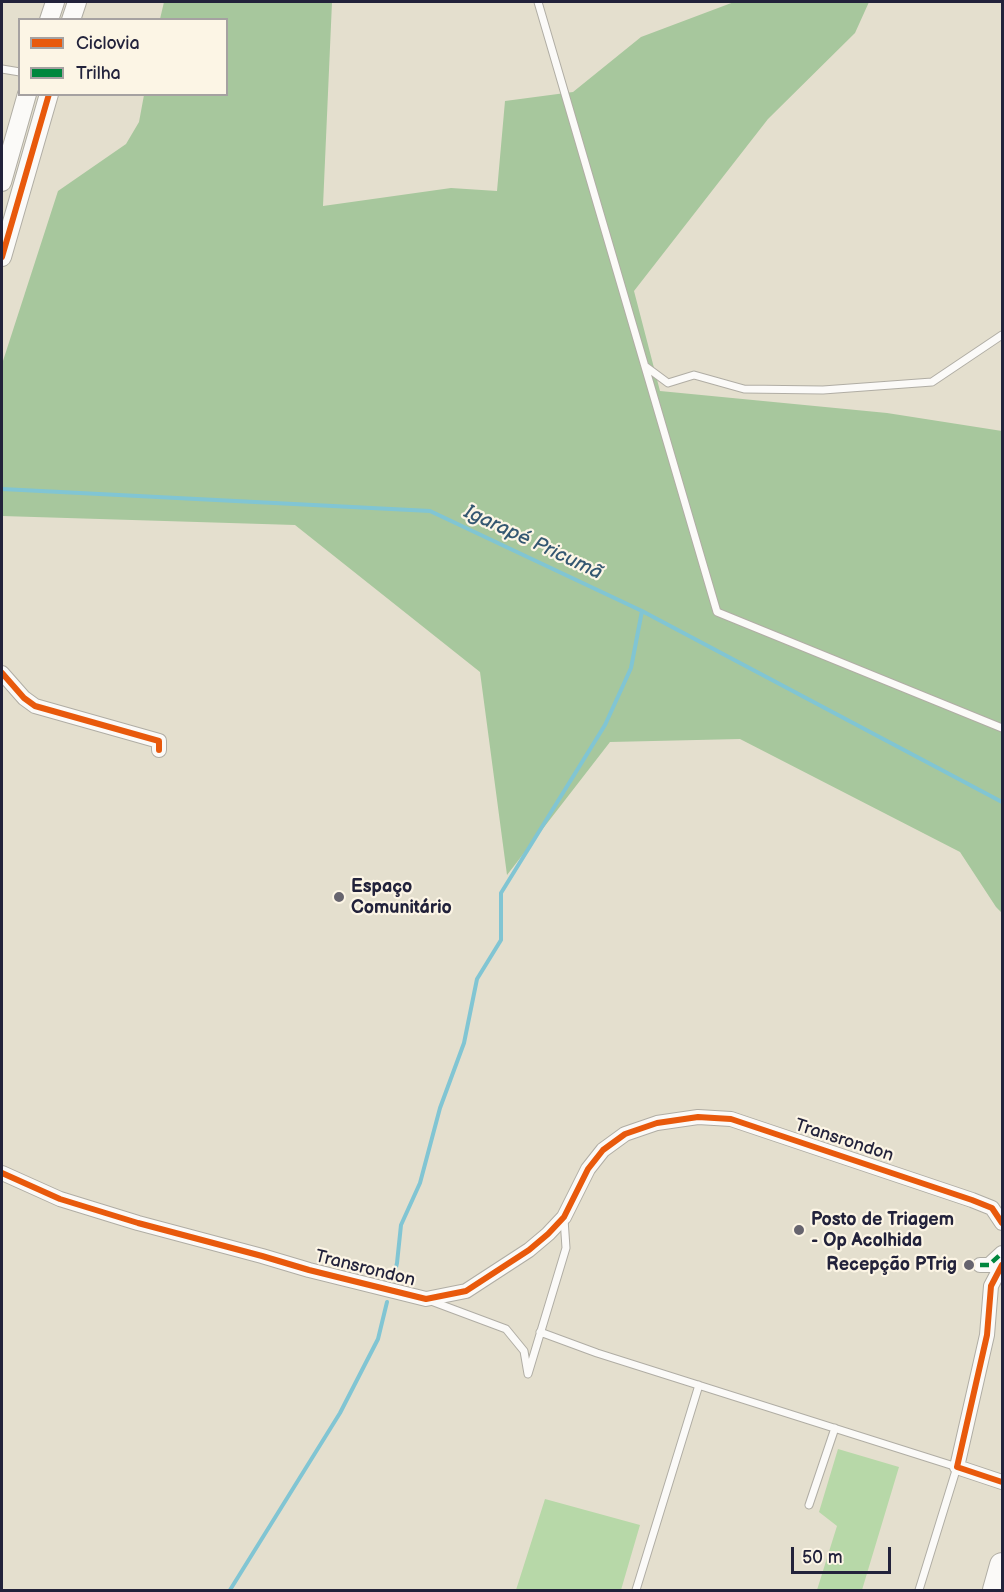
<!DOCTYPE html>
<html>
<head>
<meta charset="utf-8">
<style>
	body { margin:0 }
	#map { position:relative; width:1004px; height:1592px; overflow:hidden; background:#e4dfce; font-family:"Balsamiq Sans",sans-serif }
	canvas { display:block }
	.frame { position:absolute; inset:0; border:3px solid #22223b; pointer-events:none }
	.legend { position:absolute; left:18px; top:18px; width:210px; height:78px; box-sizing:border-box; background:#fcf5e5; border:2px solid #a5a1a1; margin:0; padding:8px 10px; list-style:none; font-size:18px; color:#22223b }
	.legend li { display:flex; align-items:center; gap:12px; height:30px }
	.legend b { width:30px; border:2px solid #a5a1a1 }
	.scale { position:absolute; left:791px; top:1547px; width:100px; height:27px; box-sizing:border-box; border:3px solid #22223b; border-top:0; padding-left:8px; font-size:18px; line-height:21px; white-space:nowrap; color:#22223b; -webkit-text-stroke:4px #fcf5e5; paint-order:stroke }
</style>
</head>
<body>
<div id="map">
<canvas width="1004" height="1592"></canvas>
<div class="frame"></div>
<ul class="legend">
<li><b style="height:8px;background:#e8590c"></b>Ciclovia</li>
<li><b style="height:8px;background:#00873e"></b>Trilha</li>
</ul>
<div class="scale">50 m</div>
</div>
<script>
const ctx = document.querySelector('canvas').getContext('2d');
ctx.lineJoin = 'round';
function fill(path, color) { ctx.fillStyle = color; ctx.fill(path, 'evenodd'); }
const poly = rows => new Path2D(rows.map(r => 'M' + r).join(''));
function stroke(path, color, width, dash) { ctx.strokeStyle = color; ctx.lineWidth = width; ctx.lineCap = dash ? 'butt' : 'round'; ctx.setLineDash(dash || []); ctx.stroke(path); }
function write(font, color, halo, rows, align = 'center') {
  ctx.font = font + ' "Balsamiq Sans",sans-serif'; ctx.lineWidth = 4.5; ctx.setLineDash([]); ctx.textBaseline = 'middle'; ctx.strokeStyle = halo; ctx.fillStyle = color; for (const [text, x, y, turn = 0] of rows) {
    ctx.save(); ctx.translate(x, y); ctx.rotate((+turn || 0) * Math.PI / 180); ctx.textAlign = isNaN(turn) ? turn : align; if (halo) ctx.strokeText(text, 0, 0); ctx.fillText(text, 0, 0); ctx.restore();
  }
}
const green = poly([
	[838,1449,899,1467,862,1590,817,1590,837,1526,819,1512],
	[545,1499,640,1525,621,1590,516,1590]
]);
const forest = poly([
	[164,2,332,2,323,206,451,188,497,191,505,101,573,92,641,37,734,2,869,2,855,33,768,119,634,291,660,391,887,413,1002,431,1002,913,996,907,960,852,740,739,610,742,507,875,480,672,295,525,2,516,2,364,58,191,126,144,139,122,144,95,226,94,226,20,160,19]
]);
const stream = poly([
	[2,489,430,511,642,611,1002,802],
	[393,1280,397,1263,401,1225,420,1183,440,1108,464,1043,477,979,501,940,501,893,605,725,631,668,642,611],
	[230,1590,340,1413,378,1339,387,1302]
]);
const service = poly([
	[538,2,717,612,1002,728],
	[2,69,20,72],
	[645,366,668,383,694,375,744,389,823,390,932,382,1002,335],
	[431,1301,506,1329,524,1351,528,1374,566,1248,564,1219],
	[540,1332,597,1353,957,1467,919,1590],
	[809,1505,835,1428],
	[636,1590,699,1385]
]);
const minor = poly([
	[2,673,24,698,35,706,159,741,159,750],
	[2,1173,60,1199,138,1223,262,1256,309,1270,426,1299,466,1291,529,1250,548,1234,564,1217,588,1169,603,1150,625,1134,657,1123,698,1117,731,1119,972,1200,992,1208,1002,1223],
	[980,1265,989,1265,1002,1253],
	[1002,1265,991,1286,987,1335,957,1467,1002,1482]
]);
const tertiary = poly([
	[49,20,55,2],
	[71,20,77,2],
	[2,182,27,94],
	[2,257,49,94]
]);
const trunk = poly([
	[995,1590,1002,1565]
]);
const quiet = poly([
	[980,1265,989,1265,1002,1253]
]);
const cycleway = poly([
	[2,257,49,94],
	[2,673,24,698,35,706,159,741,159,750],
	[2,1173,60,1199,138,1223,262,1256,309,1270,426,1299,466,1291,529,1250,548,1234,564,1217,588,1169,603,1150,625,1134,657,1123,698,1117,731,1119,972,1200,992,1208,1002,1223],
	[1002,1265,991,1286,987,1335,957,1467,1002,1482]
]);
const markers = [
	[339,897,6,"#66646e"],
	[799,1230,6,"#66646e"],
	[969,1265,6,"#66646e"]
];
const poiNames = [
	["Espaço",351,887],
	["Comunitário",351,908],
	["Posto de Triagem",811,1220],
	["- Op Acolhida",811,1241],
	["Recepção PTrig",957,1265,"right"]
];
const streetNames = [
	["Transrondon",844,1141,18],
	["Transrondon",365,1269,14]
];
const waterNames = [
	["Igarapé Pricumã",533,543,25]
];
fill(green, '#b7d8a8');
fill(forest, '#a7c79d');
stroke(stream, '#81c5d3', 4);
stroke(service, '#b0ada4', 9);
stroke(minor, '#b0ada4', 16);
stroke(tertiary, '#b0ada4', 20);
stroke(trunk, '#b0ada4', 26);
stroke(service, '#fbfaf8', 7);
stroke(minor, '#fbfaf8', 14);
stroke(tertiary, '#fbfaf8', 18);
stroke(trunk, '#fbfaf8', 24);
stroke(quiet, '#00873e', 4.5, [9, 4.5]);
stroke(cycleway, '#e8590c', 6);
for (const [x, y, r, color] of markers) { const dot = new Path2D(); dot.arc(x, y, r, 0, 2 * Math.PI); ctx.fillStyle = color; ctx.fill(dot); stroke(dot, '#fcf5e5', 2); }
write('bold 18px', '#22223b', '#fcf5e5', poiNames, 'left');
write('18px', '#22223b', '#fcf5e5', streetNames);
write('italic 20px', '#345771', '#fcf5e5', waterNames);
</script>
</body>
</html>
